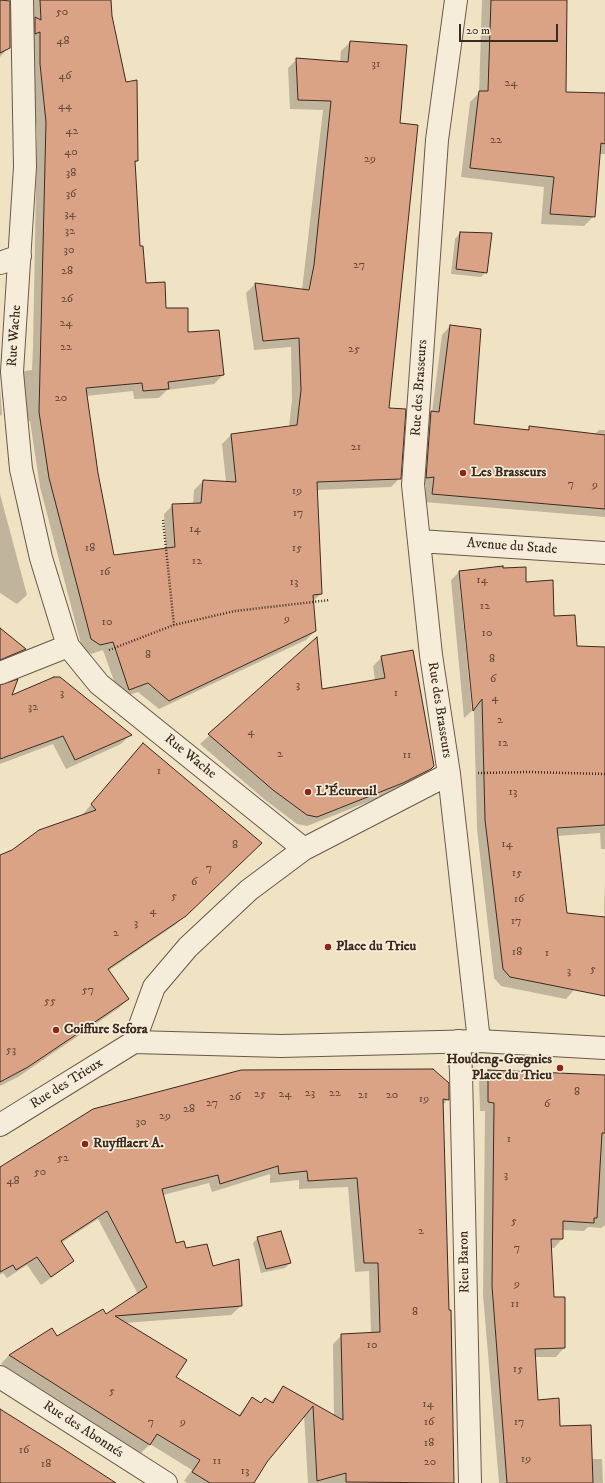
<!DOCTYPE html>
<html>
<head>
<meta charset="utf-8">
<style>
	body { margin:0 }
	#map { position:relative; width:605px; height:1483px; overflow:hidden; background:#f0e3c4; font-family:"IM FELL DW Pica",serif }
	canvas { display:block }
	.scale { position:absolute; left:459px; top:24px; width:99px; height:18px; box-sizing:border-box; border:2px solid #3d2a1f; border-top:0; padding-left:5px; font-size:12px; line-height:14px; white-space:nowrap; color:#3d2a1f; -webkit-text-stroke:3px #f5edd9; paint-order:stroke }
</style>
</head>
<body>
<div id="map">
<canvas width="605" height="1483"></canvas>
<div class="scale">20 m</div>
</div>
<script>
const ctx = document.querySelector('canvas').getContext('2d');
ctx.lineJoin = 'round';
function fill(path, color) { ctx.fillStyle = color; ctx.fill(path, 'evenodd'); }
const poly = rows => new Path2D(rows.map(r => 'M' + r).join(''));
function stroke(path, color, width, dash) { ctx.strokeStyle = color; ctx.lineWidth = width; ctx.lineCap = dash ? 'butt' : 'round'; ctx.setLineDash(dash || []); ctx.stroke(path); }
function write(font, color, halo, rows, align = 'center') {
  ctx.font = font + ' "IM FELL DW Pica",serif'; ctx.lineWidth = 3.5; ctx.setLineDash([]); ctx.textBaseline = 'middle'; ctx.strokeStyle = halo; ctx.fillStyle = color; for (const [text, x, y, turn = 0] of rows) {
    ctx.save(); ctx.translate(x, y); ctx.rotate((+turn || 0) * Math.PI / 180); ctx.textAlign = isNaN(turn) ? turn : align; if (halo) ctx.strokeText(text, 0, 0); ctx.fillText(text, 0, 0); ctx.restore();
  }
}
const shadow = poly([
	[0,0,9,2,9,47,0,57],
	[31,0,110,0,111,16,137,161,134,163,139,247,145,284,223,375,214,384,167,390,159,398,134,399,133,391,86,396,97,473,113,556,166,549,164,514,173,505,193,504,194,490,203,481,226,482,222,444,231,435,289,427,292,400,291,347,254,350,246,293,255,284,302,290,323,110,290,109,288,68,297,59,340,62,341,51,350,42,399,124,388,409,400,478,391,487,316,490,321,594,312,602,315,631,306,640,159,709,138,692,120,698,103,650,91,654,82,648,40,487,30,421,19,422,16,380,25,371,32,370,33,346,37,132,31,73],
	[482,0,567,0,565,93,605,94,605,154,600,154,594,216,584,226,541,224,544,187,461,177,470,102,479,93],
	[460,233,486,272,481,277,451,274,455,239],
	[450,326,473,425,526,431,530,427,594,435,599,430,605,430,605,517,424,502,426,485,418,486,423,420,432,412,442,335],
	[0,387,2,414,0,416],
	[0,494,27,595,17,604,0,593],
	[502,569,525,583,553,617,577,658,605,745,605,849,601,849,600,833,557,836,574,990,566,999,501,986,494,978,477,829,474,713,461,578,459,578,472,711,464,718,451,580,460,571],
	[0,629,25,649,15,658,0,665],
	[316,639,321,690,375,680,373,666,382,657,431,768,421,778,393,792,307,826,297,824,264,799,200,744],
	[0,686,10,696,130,735,121,744,66,769,53,744,0,764],
	[143,745,252,852,175,925,108,971,128,999,119,1008,18,1077,0,1086,0,856,84,816,83,814],
	[605,881,605,932,604,909],
	[241,1071,448,1099,442,1106,448,1311,450,1311,454,1483,308,1483,304,1415,266,1461,253,1483,187,1483,184,1481,192,1470,150,1444,140,1454,1,1364,9,1355,52,1329,57,1337,106,1315,138,1294,98,1219,61,1243,72,1260,63,1269,41,1285,27,1265,7,1278,3,1273,0,1275,0,1168],
	[270,1174,270,1183,299,1180,299,1189,348,1187,355,1272,369,1271,371,1333,342,1335,333,1344,334,1416,284,1387,270,1403,260,1404,252,1398,238,1416,175,1377,124,1323,231,1315,241,1306,212,1267,175,1244,163,1195,209,1183,212,1192],
	[488,1071,605,1076,605,1225,601,1228,588,1227,584,1231,562,1230,562,1239,554,1248,550,1248,553,1298,564,1348,556,1357,535,1357,537,1401,559,1427,591,1459,602,1459,603,1483,499,1483,483,1295,485,1111,480,1111,479,1080],
	[258,1238,290,1263,285,1268,261,1273,253,1243]
]);
const building = poly([
	[0,0,10,1,10,48,0,53,0,0],
	[40,0,111,0,112,16,126,82,137,80,138,161,135,161,140,246,143,246,146,283,165,282,166,308,188,308,188,332,219,330,224,375,168,382,169,389,143,391,142,383,86,388,98,473,114,555,175,547,172,504,201,503,203,480,236,482,231,434,297,425,301,390,299,338,263,341,255,283,309,290,314,265,331,101,298,100,296,58,348,62,350,41,407,45,400,123,418,125,389,408,406,409,401,479,317,482,322,594,313,595,316,631,169,701,148,683,129,690,113,642,100,645,91,639,49,478,39,412,46,122,40,64,40,32,35,34,35,17,41,20,40,0],
	[491,0,567,0,566,92,605,93,605,144,601,143,595,217,550,214,554,177,470,168,479,91,488,91,491,0],
	[460,232,492,233,487,273,456,269,460,232],
	[450,325,481,329,474,424,529,430,529,426,605,435,605,509,432,494,434,477,426,478,431,411,439,412,450,325],
	[503,566,503,568,526,567,526,582,553,580,554,616,575,615,577,646,605,647,605,825,557,828,567,913,605,917,605,996,510,977,503,969,485,820,482,699,473,711,459,571,503,566],
	[0,628,26,649,0,660,0,628],
	[317,637,322,689,385,678,381,656,413,650,434,766,431,769,403,783,317,817,307,815,273,790,208,734,317,637],
	[54,677,60,677,132,735,75,760,63,736,0,759,0,685,18,679,12,695,54,677],
	[143,743,262,843,186,916,108,969,129,999,28,1067,0,1082,0,855,12,850,39,830,96,810,91,804,143,743],
	[433,1069,449,1083,449,1100,443,1099,449,1310,451,1310,454,1483,346,1482,346,1473,317,1481,313,1406,267,1462,254,1483,210,1483,192,1472,200,1460,157,1434,150,1445,9,1355,52,1328,57,1336,103,1309,106,1314,147,1287,107,1211,61,1241,74,1261,51,1277,37,1257,16,1270,13,1265,0,1272,0,1167,93,1109,241,1070,433,1069],
	[278,1166,279,1174,307,1171,308,1181,357,1178,364,1263,378,1263,380,1332,341,1334,343,1420,283,1386,273,1403,265,1398,261,1403,252,1397,240,1416,176,1377,187,1360,115,1316,242,1306,239,1259,213,1266,207,1244,186,1248,184,1241,176,1243,162,1189,218,1175,220,1184,278,1166],
	[488,1070,605,1075,605,1133,602,1133,597,1218,594,1218,594,1223,563,1221,563,1239,551,1239,554,1297,565,1297,565,1348,535,1349,538,1400,559,1398,560,1426,591,1425,593,1483,507,1483,492,1286,494,1103,488,1102,488,1070],
	[281,1231,291,1263,266,1269,257,1237,281,1231],
	[0,1409,59,1446,116,1483,0,1483,0,1409]
]);
const path = poly([
	[163,520,174,625],
	[109,650,174,625,235,611,330,600],
	[478,773,529,772,605,774]
]);
const minor = poly([
	[22,0,25,167,12,372,21,469,41,558,68,646,99,684,304,849],
	[456,0,437,140,413,485,431,655,449,774,479,1041],
	[0,263,20,256],
	[419,541,605,553],
	[0,673,68,646],
	[459,1041,461,1072,470,1483],
	[134,1042,154,987,188,947,249,890,304,849,449,774],
	[0,1377,166,1483]
]);
const tertiary = poly([
	[0,1125,134,1042,281,1046,479,1041,605,1048]
]);
const markers = [
	[463,473,4,"#8f2418"],
	[308,792,4,"#8f2418"],
	[328,947,4,"#8f2418"],
	[56,1030,4,"#8f2418"],
	[560,1068,4,"#8f2418"],
	[85,1144,4,"#8f2418"]
];
const numberNames = [
	["50",62,13],
	["48",63,42],
	["31",376,65],
	["46",65,77],
	["24",511,84],
	["44",65,107],
	["42",72,132],
	["22",496,141],
	["40",71,153],
	["29",370,160],
	["38",71,174],
	["36",71,195],
	["34",70,215],
	["32",70,232],
	["30",69,251],
	["27",359,266],
	["28",67,272],
	["26",67,300],
	["24",66,324],
	["22",66,348],
	["25",354,350],
	["20",61,399],
	["21",356,448],
	["7",571,485],
	["9",595,486],
	["19",297,492],
	["17",298,514],
	["14",195,530],
	["18",90,549],
	["15",297,549],
	["12",197,562],
	["16",105,573],
	["14",482,581],
	["13",294,583],
	["12",485,607],
	["9",287,620],
	["10",107,623],
	["10",487,634],
	["8",148,656],
	["8",492,660],
	["6",493,680],
	["3",298,686],
	["3",62,694],
	["1",396,694],
	["4",495,699],
	["32",33,708],
	["2",500,721],
	["4",251,733],
	["12",503,744],
	["2",280,755],
	["11",407,756],
	["1",159,772],
	["13",513,793],
	["14",507,845],
	["8",235,846],
	["7",209,869],
	["15",517,874],
	["6",194,883],
	["5",174,897],
	["16",519,900],
	["4",153,912],
	["17",516,922],
	["3",136,924],
	["2",116,934],
	["18",517,953],
	["1",547,954],
	["5",593,970],
	["3",569,972],
	["57",88,991],
	["55",50,1002],
	["53",11,1051],
	["8",577,1093],
	["23",310,1094],
	["22",335,1094],
	["25",260,1095],
	["24",285,1095],
	["21",363,1096],
	["20",392,1096],
	["26",235,1098],
	["19",424,1100],
	["27",212,1104],
	["6",547,1105],
	["28",189,1110],
	["29",165,1117],
	["30",141,1123],
	["1",509,1140],
	["52",63,1159],
	["50",40,1173],
	["3",506,1176],
	["48",13,1182],
	["5",514,1222],
	["2",421,1232],
	["7",517,1249],
	["9",517,1285],
	["11",515,1305],
	["8",415,1313],
	["10",372,1346],
	["15",518,1370],
	["5",112,1392],
	["14",428,1405],
	["7",151,1423],
	["9",183,1423],
	["16",429,1423],
	["17",519,1423],
	["18",429,1444],
	["16",24,1451],
	["19",526,1460],
	["11",217,1462],
	["20",430,1463],
	["18",46,1465],
	["13",245,1472]
];
const streetNames = [
	["Rue Wache",15,336,-86],
	["Rue des Brasseurs",420,388,-86],
	["Avenue du Stade",512,547,4],
	["Rue des Brasseurs",439,710,81],
	["Rue Wache",190,757,39],
	["Rue des Trieux",67,1084,-32],
	["Rieu Baron",465,1262,-91],
	["Rue des Abonnés",83,1430,33]
];
const poiNames = [
	["Les Brasseurs",471,473],
	["L'Écureuil",316,792],
	["Place du Trieu",336,947],
	["Coiffure Sefora",64,1030],
	["Houdeng-Gœgnies",552,1060,"right"],
	["Place du Trieu",552,1076,"right"],
	["Ruyfflaert A.",93,1144]
];
fill(shadow, '#0003');
fill(building, '#daa386');
stroke(building, '#3d2a1f', 1);
stroke(minor, '#6a5848', 24);
stroke(tertiary, '#6a5848', 24);
stroke(path, '#3d2a1f', 2.5, [1, 2]);
stroke(minor, '#f5edd9', 22);
stroke(tertiary, '#f5edd9', 22);
for (const [x, y, r, color] of markers) { const dot = new Path2D(); dot.arc(x, y, r, 0, 2 * Math.PI); ctx.fillStyle = color; ctx.fill(dot); stroke(dot, '#f5edd9', 1.5); }
write('12px', '#644839', null, numberNames);
write('14px', '#3d2a1f', '#f5edd9', streetNames);
write('bold 14px', '#3d2a1f', '#f5edd9', poiNames, 'left');
</script>
</body>
</html>
